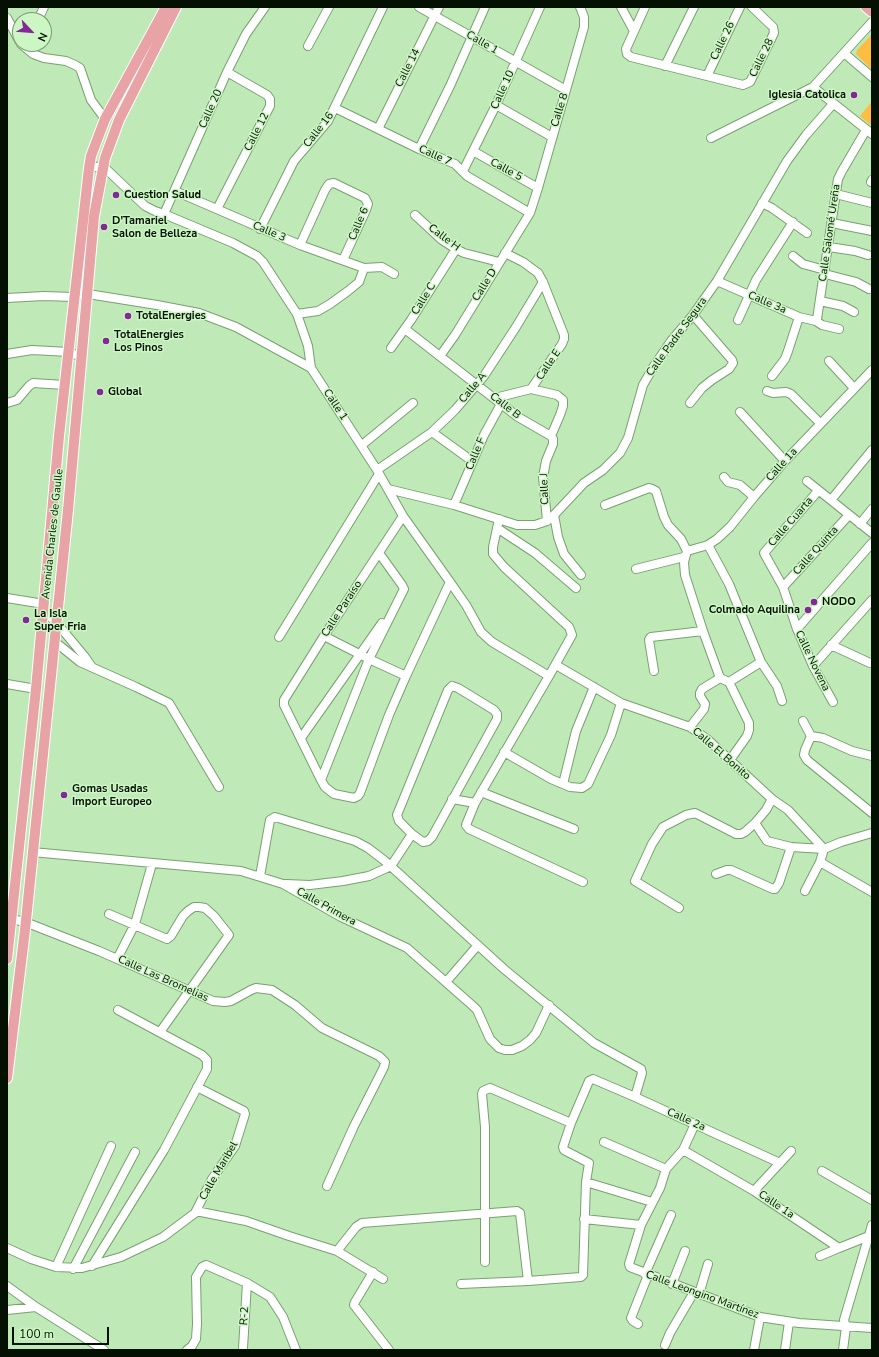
<!DOCTYPE html>
<html>
<head>
<meta charset="utf-8">
<style>
	body { margin:0 }
	#map { position:relative; width:879px; height:1357px; overflow:hidden; background:#bfe9b6; font-family:"Nunito Sans",sans-serif }
	canvas { display:block }
	.frame { position:absolute; inset:0; border:8px solid #041102; pointer-events:none }
	.north { position:absolute; left:12px; top:12px; width:40px; height:40px; box-sizing:border-box; background:#ccf6c3; border:1px solid #7c9a76; border-radius:50%; rotate:116deg; font-size:11px; font-weight:700; line-height:16px; text-align:center; color:#041102 }
	.north::after { content:''; display:block; margin:auto; width:14px; height:18px; background:#832996; clip-path:polygon(50% 0,100% 100%,50% 72%,0 100%) }
	.scale { position:absolute; left:12px; top:1327px; width:97px; height:18px; box-sizing:border-box; border:2px solid #041102; border-top:0; padding-left:5px; font-size:12px; line-height:14px; white-space:nowrap; color:#041102; -webkit-text-stroke:3px #ccf6c3; paint-order:stroke }
</style>
</head>
<body>
<div id="map">
<canvas width="879" height="1357"></canvas>
<div class="frame"></div>
<div class="north">N</div>
<div class="scale">100 m</div>
</div>
<script>
const ctx = document.querySelector('canvas').getContext('2d');
ctx.lineJoin = 'round';
function fill(path, color) { ctx.fillStyle = color; ctx.fill(path, 'evenodd'); }
const poly = rows => new Path2D(rows.map(r => 'M' + r).join(''));
function stroke(path, color, width, dash) { ctx.strokeStyle = color; ctx.lineWidth = width; ctx.lineCap = dash ? 'butt' : 'round'; ctx.setLineDash(dash || []); ctx.stroke(path); }
function write(font, color, halo, rows, align = 'center') {
  ctx.font = font + ' "Nunito Sans",sans-serif'; ctx.lineWidth = 3; ctx.setLineDash([]); ctx.textBaseline = 'middle'; ctx.strokeStyle = halo; ctx.fillStyle = color; for (const [text, x, y, turn = 0] of rows) {
    ctx.save(); ctx.translate(x, y); ctx.rotate((+turn || 0) * Math.PI / 180); ctx.textAlign = isNaN(turn) ? turn : align; if (halo) ctx.strokeText(text, 0, 0); ctx.fillText(text, 0, 0); ctx.restore();
  }
}
const green = poly([
	[872,34,872,70,856,54,857,50],
	[872,101,872,126,860,116]
]);
const minor = poly([
	[419,7,566,90],
	[621,7,634,31],
	[645,7,626,49,627,54,631,57,743,85,750,82,774,33,773,27,752,7],
	[7,18,20,42],
	[38,20,44,7],
	[21,44,33,54,44,58,66,61,75,65,80,68,91,100,105,119],
	[308,46,329,7],
	[844,53,872,77],
	[665,66,694,7],
	[707,76,740,7],
	[813,87,872,134],
	[496,105,552,137],
	[335,108,419,149,455,164,467,176,530,213],
	[378,129,439,7],
	[711,138,813,87,872,22],
	[419,149,450,86,485,7],
	[473,151,538,188],
	[89,168,103,166,145,206,155,211,164,214,233,243,257,256,263,262,297,314,308,346,311,368,377,470,403,516,450,582,466,605,481,632,492,642,549,676],
	[463,171,496,105,540,7],
	[871,182,872,180],
	[175,191,300,245,364,268,382,267,394,274],
	[836,194,872,203],
	[762,203,772,208,807,233],
	[217,209,270,106,270,99,267,95,227,72],
	[164,214,227,72,246,34,265,7],
	[415,215,442,240,456,249,464,253,499,262],
	[832,223,872,231],
	[260,229,294,161,328,121,383,7],
	[300,245,325,190,329,184,334,183,365,198,368,204,366,210,343,260],
	[829,247,855,251,868,255],
	[793,256,803,264,825,270],
	[825,274,856,282,869,289],
	[717,281,799,317,816,321,817,319,838,179,842,171,866,130],
	[7,298,44,296,73,297,88,294,157,305,199,313,236,327,311,368],
	[820,301,843,306,854,312],
	[297,314,318,311,330,304,348,291,359,282,364,268],
	[738,320,756,280,793,222],
	[816,321,822,325,839,329],
	[405,329,518,417,551,436],
	[391,348,411,320,456,249],
	[7,354,32,350,69,352,81,357],
	[440,356,455,335,530,213,538,188,584,27,584,17,580,7],
	[829,361,854,388],
	[772,376,785,359,788,351,799,317],
	[531,389,557,395,563,400,563,406,560,415,551,436],
	[767,391,773,393,786,392,791,394,820,423],
	[495,398,531,389,562,344,564,339,564,335,543,282,538,273,523,262,505,253],
	[7,403,17,400,29,386,33,383,65,385],
	[690,403,702,388,712,380,729,369,733,363,732,360,693,315],
	[740,412,785,461],
	[432,432,472,461],
	[362,445,413,403],
	[377,470,432,432,455,410,484,376,516,327,543,282],
	[724,477,728,482,740,485,754,497],
	[807,481,872,533],
	[388,489,454,505,517,525,535,525,547,521,554,515,584,483,603,470,620,453,628,438,643,385,654,366,671,341,693,315,717,281,787,161,806,135,833,104],
	[818,491,764,553,783,587,797,629,813,666,833,702],
	[831,500,872,450],
	[454,505,484,435,501,404],
	[605,505,649,488,652,489,656,491,664,517,668,525,681,539,687,551,684,562,685,575,703,631,720,678,729,682,749,723,749,730,747,736,730,760],
	[554,515,558,537,564,554,581,575],
	[499,519,493,547,493,554,504,567,569,627,572,635,549,676,475,803,466,825,469,829,583,882],
	[547,521,543,477,546,461,553,444,553,439,551,436],
	[860,524,872,509],
	[497,528,535,553,576,588],
	[708,545,729,584,761,662,777,686,782,701],
	[687,551,708,545,717,539,730,527,754,497,785,461,872,370],
	[379,553,402,585,404,589,369,659,321,780,325,787,334,794,354,798,358,796,360,793,389,715,406,676,450,582],
	[636,569,684,557],
	[783,587,849,515],
	[7,598,44,604],
	[43,611,56,622,85,657,92,667],
	[797,629,872,543],
	[324,636,369,659,406,676],
	[279,637,379,474],
	[54,641,80,662,136,687,169,703,219,787],
	[831,645,870,663],
	[556,665,621,703,690,727,707,739,772,799,788,810,824,849],
	[813,666,872,600],
	[654,671,649,640,650,638,651,637,703,631],
	[729,682,761,662],
	[7,684,36,689],
	[452,686,458,688,494,710,497,714,497,719,432,837,428,841,423,842,412,834,399,821,397,815,448,690,452,686],
	[803,721,811,736],
	[690,727,704,709,705,704,700,696,700,693,702,689,720,678],
	[301,738,382,623],
	[504,752,551,779,570,787,582,788,588,784,611,735,621,703],
	[872,756,852,751,823,738,811,736,805,750,804,755,807,760,872,813],
	[321,780,284,705,284,700,324,636,403,516],
	[563,784,576,731,594,687],
	[481,792,574,829],
	[452,799,475,803],
	[755,823,767,841,791,847,824,849,841,842,872,833],
	[32,852,241,871,283,884,341,917,407,948,473,1006,477,1010,490,1039,499,1048,505,1050,512,1050,522,1046,530,1040,536,1033,549,1005],
	[820,862,872,892],
	[716,874,727,870,731,870,773,889,775,889,779,883,791,847],
	[260,876,270,820,275,817,355,841,368,848,385,861,504,969,594,1043,641,1069,642,1073,635,1097],
	[286,884,310,885,343,881,369,876,391,866,412,834],
	[805,891,820,862,824,849],
	[679,908,635,881,652,844,663,827,686,815,695,813,736,834,741,834,745,832,755,823,766,810,772,799],
	[109,914,167,939,171,936,183,916,188,911,194,907,199,907,205,908,214,916,229,935,160,1032],
	[7,918,25,922,99,951,213,1001,225,1002,231,1001,251,990,256,988,272,990,295,1005,322,1028,379,1056,385,1062,384,1067,354,1126,327,1186],
	[117,959,135,924,152,864],
	[446,982,478,945],
	[695,1124,683,1150,666,1169,660,1188,641,1225,629,1264,630,1267,760,1317,799,1323,872,1328],
	[604,1142,666,1169],
	[683,1150,754,1191,839,1248,869,1236],
	[822,1171,872,1200],
	[586,1182,652,1202],
	[754,1191,791,1151],
	[196,1211,246,1221,289,1236,337,1251,383,1279],
	[584,1219,641,1225],
	[7,1248,31,1259,56,1267,82,1268,121,1257,163,1237,195,1213,212,1179,235,1146,245,1114,244,1111,197,1087],
	[337,1251,356,1227,362,1223,517,1211,520,1213,528,1281],
	[820,1256,839,1248],
	[485,1262,485,1127,482,1094,483,1091,490,1088,571,1123],
	[92,1266,164,1150,207,1069,207,1060,202,1055,118,1010],
	[56,1267,111,1146],
	[73,1269,135,1152],
	[373,1272,355,1302,354,1305,389,1350],
	[645,1274,671,1215],
	[461,1284,528,1281,581,1277,583,1275,586,1182,589,1163,564,1150,563,1147,571,1123,589,1081,593,1079,635,1097,780,1163],
	[672,1284,685,1251],
	[7,1286,36,1307,104,1350],
	[699,1294,708,1264],
	[7,1310,36,1307],
	[638,1324,633,1321,631,1318,648,1275],
	[665,1345,670,1333,694,1292],
	[243,1348,247,1283],
	[187,1350,192,1346,196,1339,197,1324,196,1277,202,1267,206,1265,247,1283,270,1297,283,1317,296,1350],
	[754,1350,760,1317],
	[785,1350,789,1322],
	[843,1350,846,1327,844,1320,872,1225]
]);
const major = poly([
	[866,7,872,12],
	[7,959,36,689,59,436,89,168,91,156,105,119,166,7],
	[7,1078,25,930,68,510,94,216,105,158,119,120,176,7]
]);
const markers = [
	[854,95,4,"#832996"],
	[116,195,4,"#832996"],
	[104,227,4,"#832996"],
	[128,316,4,"#832996"],
	[106,341,4,"#832996"],
	[100,392,4,"#832996"],
	[814,602,4,"#832996"],
	[808,610,4,"#832996"],
	[26,620,4,"#832996"],
	[64,795,4,"#832996"]
];
const streetNames = [
	["Calle 26",723,41,-64],
	["Calle 1",482,43,30],
	["Calle 28",762,58,-64],
	["Calle 14",408,68,-63],
	["Calle 10",503,90,-65],
	["Calle 20",211,109,-66],
	["Calle 8",560,110,-73],
	["Calle 16",319,130,-52],
	["Calle 12",257,132,-63],
	["Calle 7",435,156,24],
	["Calle 5",506,170,29],
	["Calle 6",359,224,-67],
	["Calle 3",269,232,23],
	["Calle Salomé Ureña",830,233,-82],
	["Calle H",444,238,37],
	["Calle D",485,285,-58],
	["Calle C",424,299,-58],
	["Calle 3a",767,303,23],
	["Calle Padre Segura",677,337,-54],
	["Calle E",549,365,-56],
	["Calle A",473,388,-50],
	["Calle 1",335,405,57],
	["Calle B",505,406,38],
	["Calle F",476,454,-67],
	["Calle 1a",782,465,-48],
	["Calle J",545,489,-92],
	["Calle Cuarta",791,522,-49],
	["Avenida Charles de Gaulle",53,534,-84],
	["Calle Quinta",816,551,-48],
	["Calle Paraíso",342,609,-57],
	["Calle Novena",812,661,64],
	["Calle El Bonito",721,754,41],
	["Calle Primera",326,907,29],
	["Calle Las Bromelias",163,979,24],
	["Calle 2a",686,1120,24],
	["Calle Maribel",219,1171,-60],
	["Calle 1a",776,1205,34],
	["Calle Leongino Martínez",702,1295,20],
	["R-2",245,1316,-86]
];
const poiNames = [
	["Iglesia Catolica",846,95,"right"],
	["Cuestion Salud",124,195],
	["D'Tamariel",112,221],
	["Salon de Belleza",112,234],
	["TotalEnergies",136,316],
	["TotalEnergies",114,335],
	["Los Pinos",114,348],
	["Global",108,392],
	["NODO",822,602],
	["Colmado Aquilina",800,610,"right"],
	["La Isla",34,614],
	["Super Fria",34,627],
	["Gomas Usadas",72,789],
	["Import Europeo",72,802]
];
fill(green, '#fdbd42');
stroke(minor, '#79a171', 10);
stroke(major, '#fff', 12);
stroke(minor, '#fff', 8);
stroke(major, '#e7a3a5', 10);
for (const [x, y, r, color] of markers) { const dot = new Path2D(); dot.arc(x, y, r, 0, 2 * Math.PI); ctx.fillStyle = color; ctx.fill(dot); stroke(dot, '#ccf6c3', 1.5); }
write('11px', '#041102', '#ccf6c3', streetNames);
write('bold 11px', '#041102', '#ccf6c3', poiNames, 'left');
</script>
</body>
</html>
